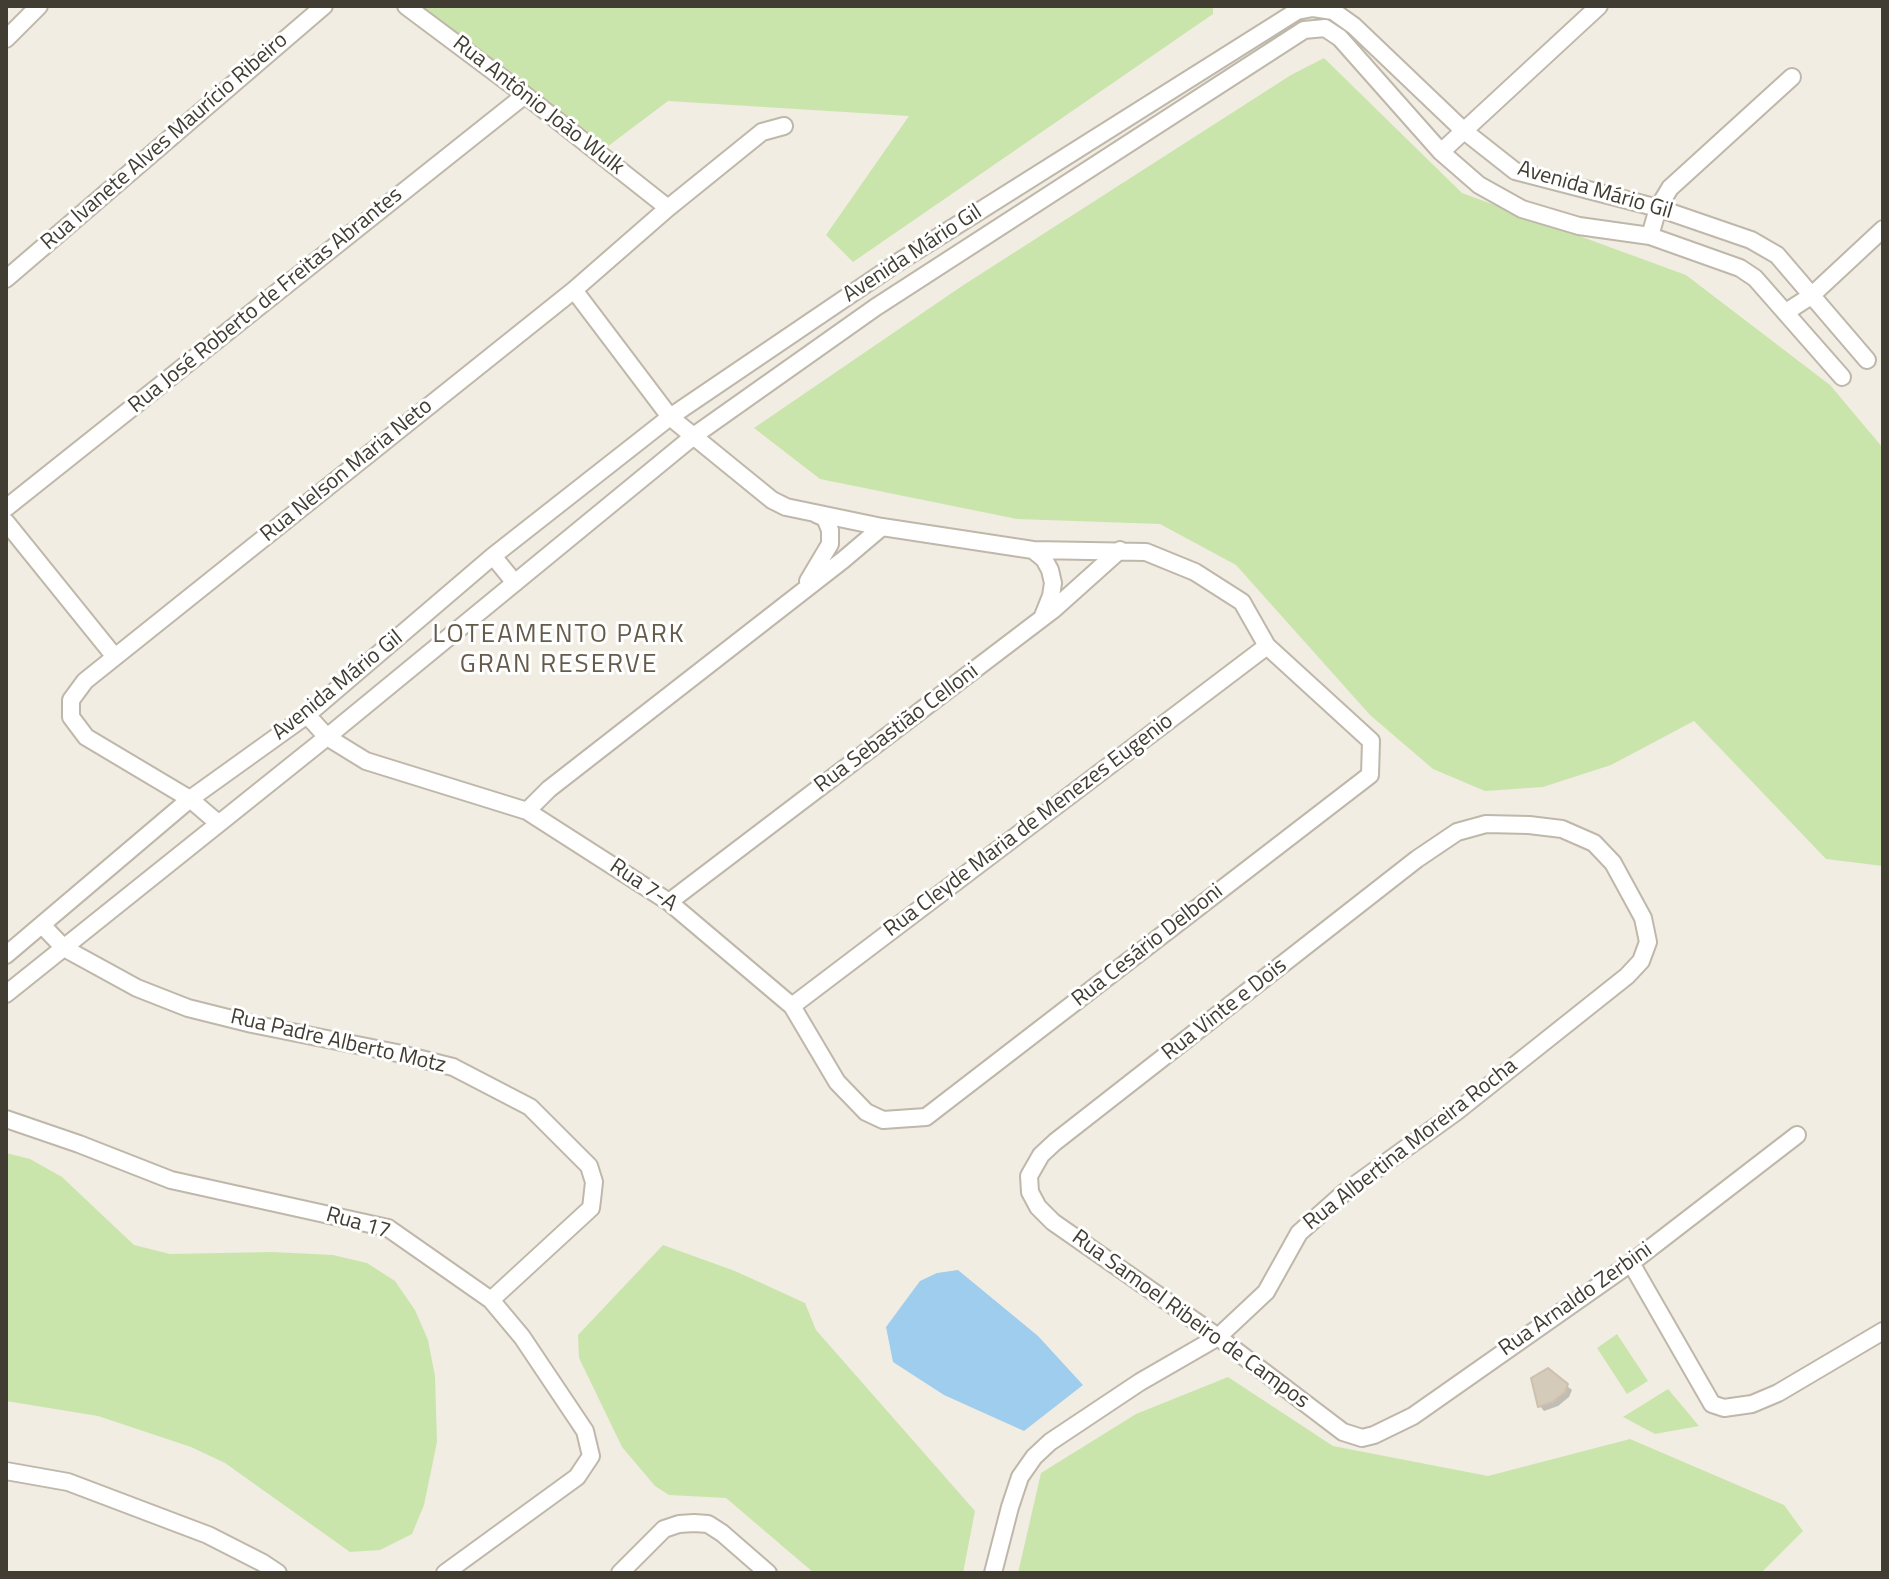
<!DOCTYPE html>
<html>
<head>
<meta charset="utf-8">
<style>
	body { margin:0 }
	#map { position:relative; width:1889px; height:1579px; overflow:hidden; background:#f1ede3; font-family:"Titillium Web",sans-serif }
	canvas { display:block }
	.frame { position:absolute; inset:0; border:8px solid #423d33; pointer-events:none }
</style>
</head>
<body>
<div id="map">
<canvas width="1889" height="1579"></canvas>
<div class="frame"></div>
</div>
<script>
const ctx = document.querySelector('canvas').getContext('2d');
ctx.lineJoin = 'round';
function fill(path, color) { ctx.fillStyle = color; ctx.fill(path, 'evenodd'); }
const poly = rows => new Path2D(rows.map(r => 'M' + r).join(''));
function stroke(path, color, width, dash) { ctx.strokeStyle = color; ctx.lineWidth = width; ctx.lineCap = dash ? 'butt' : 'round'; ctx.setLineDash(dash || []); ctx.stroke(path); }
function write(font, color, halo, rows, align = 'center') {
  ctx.font = font + ' "Titillium Web",sans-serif'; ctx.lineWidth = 6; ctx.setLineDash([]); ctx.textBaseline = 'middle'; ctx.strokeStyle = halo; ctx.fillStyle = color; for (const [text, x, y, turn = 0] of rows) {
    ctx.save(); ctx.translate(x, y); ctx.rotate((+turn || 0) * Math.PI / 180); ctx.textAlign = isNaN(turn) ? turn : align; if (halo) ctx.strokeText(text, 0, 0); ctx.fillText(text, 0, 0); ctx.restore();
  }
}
const green = poly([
	[420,6,1213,6,1213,14,853,262,826,235,909,116,668,101,607,147],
	[1324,58,1462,193,1686,275,1830,385,1883,448,1883,866,1826,859,1694,721,1611,765,1543,787,1485,791,1433,769,1370,715,1236,565,1160,524,1017,519,820,479,754,428,962,286,1291,75],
	[6,1153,30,1159,62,1177,134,1245,170,1254,272,1252,333,1255,367,1263,395,1281,415,1310,428,1340,435,1376,437,1442,424,1505,412,1534,380,1550,350,1552,225,1463,191,1447,98,1416,6,1401],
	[663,1245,735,1271,805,1303,816,1330,975,1511,963,1573,814,1573,726,1498,669,1495,655,1486,622,1447,579,1358,578,1335],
	[1617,1334,1648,1381,1627,1394,1597,1348],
	[1228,1377,1333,1446,1488,1476,1630,1439,1784,1505,1803,1531,1761,1573,1018,1573,1041,1473,1136,1414],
	[1668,1389,1699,1426,1655,1434,1623,1417]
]);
const water = poly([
	[958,1270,1038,1336,1083,1385,1024,1431,944,1395,893,1362,886,1327,920,1281,937,1273]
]);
const shadow = poly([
	[1567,1386,1572,1390,1569,1397,1558,1406,1544,1411,1540,1406]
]);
const building = poly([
	[1548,1368,1568,1384,1565,1392,1553,1402,1538,1407,1531,1378,1548,1368]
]);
const street = poly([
	[406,6,525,95,668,208],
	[6,39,39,6],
	[1441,152,1599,6],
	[1650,236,1658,208,1670,188,1792,77],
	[6,279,324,6],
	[1786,312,1811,296,1883,229],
	[6,508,525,95],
	[6,522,115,657],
	[1033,550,1044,559,1050,570,1053,583,1051,596,1043,616],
	[493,556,515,583],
	[808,581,830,544,830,530,825,518,816,514],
	[307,715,327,737,366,761,527,811,669,902,792,1006,837,1082,866,1112,883,1120,926,1117,1370,775,1371,741,1267,646,1242,602,1195,572,1146,552,1033,550,882,527,786,507,772,500,670,417,574,290],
	[527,811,549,789,843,560,882,527],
	[218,823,190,799,86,737,71,717,71,700,85,681,574,290,668,208,762,132,784,126],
	[669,902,1053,610,1120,550],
	[43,926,64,948,137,988,188,1008,252,1024,397,1053,453,1067,530,1107,589,1166,594,1182,592,1200,591,1208,491,1300],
	[6,955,190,799,307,715,493,556,670,417,897,263,1297,11,1313,8,1333,11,1354,26,1463,130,1515,171,1658,208,1751,240,1777,255,1867,360],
	[6,994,327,737,695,435,876,307,1304,30,1325,28,1340,38,1441,152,1479,185,1522,209,1579,226,1650,236,1740,268,1755,278,1842,377],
	[792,1006,1267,646],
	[6,1119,79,1144,171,1180,388,1228,491,1300,522,1337,585,1431,591,1456,577,1477,445,1573],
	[1631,1263,1712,1404,1724,1408,1752,1404,1778,1393,1883,1331],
	[6,1471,68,1482,208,1535,263,1563,278,1573],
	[620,1573,664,1529,679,1524,694,1523,708,1524,722,1533,768,1573],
	[993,1573,1010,1507,1020,1477,1034,1457,1050,1442,1140,1382,1218,1337,1266,1292,1299,1233,1345,1192,1456,1112,1627,976,1641,961,1648,942,1643,918,1613,863,1594,843,1562,829,1529,825,1486,824,1457,832,1417,859,1055,1142,1041,1155,1029,1176,1030,1192,1038,1207,1053,1222,1218,1337,1343,1432,1362,1438,1374,1435,1413,1416,1631,1263,1797,1135]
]);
const streetNames = [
	["Rua Antônio João Wulk",538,106,38],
	["Rua lvanete Alves Maurício Ribeiro",165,142,-41],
	["Avenida Mário Gil",1595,191,16],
	["Avenida Mário Gil",913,254,-33],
	["Rua José Roberto de Freitas Abrantes",266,301,-39],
	["Rua Nelson Maria Neto",347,471,-39],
	["Avenida Mário Gil",338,686,-39],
	["Rua Sebastião Celloni",897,729,-37],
	["Rua Cleyde Maria de Menezes Eugenio",1029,826,-37],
	["Rua 7-A",643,886,34],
	["Rua Cesário Delboni",1148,946,-38],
	["Rua Vinte e Dois",1225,1010,-38],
	["Rua Padre Alberto Motz",338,1042,13],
	["Rua Albertina Moreira Rocha",1411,1145,-38],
	["Rua 17",358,1224,16],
	["Rua Arnaldo Zerbini",1576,1300,-35],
	["Rua Samoel Ribeiro de Campos",1190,1320,36]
];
const quarterNames = [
	["LOTEAMENTO PARK",559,636],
	["GRAN RESERVE",559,666]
];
fill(green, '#cae5ac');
fill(water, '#9fcdee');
fill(shadow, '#0003');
fill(building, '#d5cbbb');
stroke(building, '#cdc0ac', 2);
stroke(street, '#bfb7a9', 20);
stroke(street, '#fff', 16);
write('22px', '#423d33', '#fff', streetNames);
ctx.letterSpacing = '2px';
write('26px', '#655b4b', '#fff', quarterNames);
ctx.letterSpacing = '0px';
</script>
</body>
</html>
